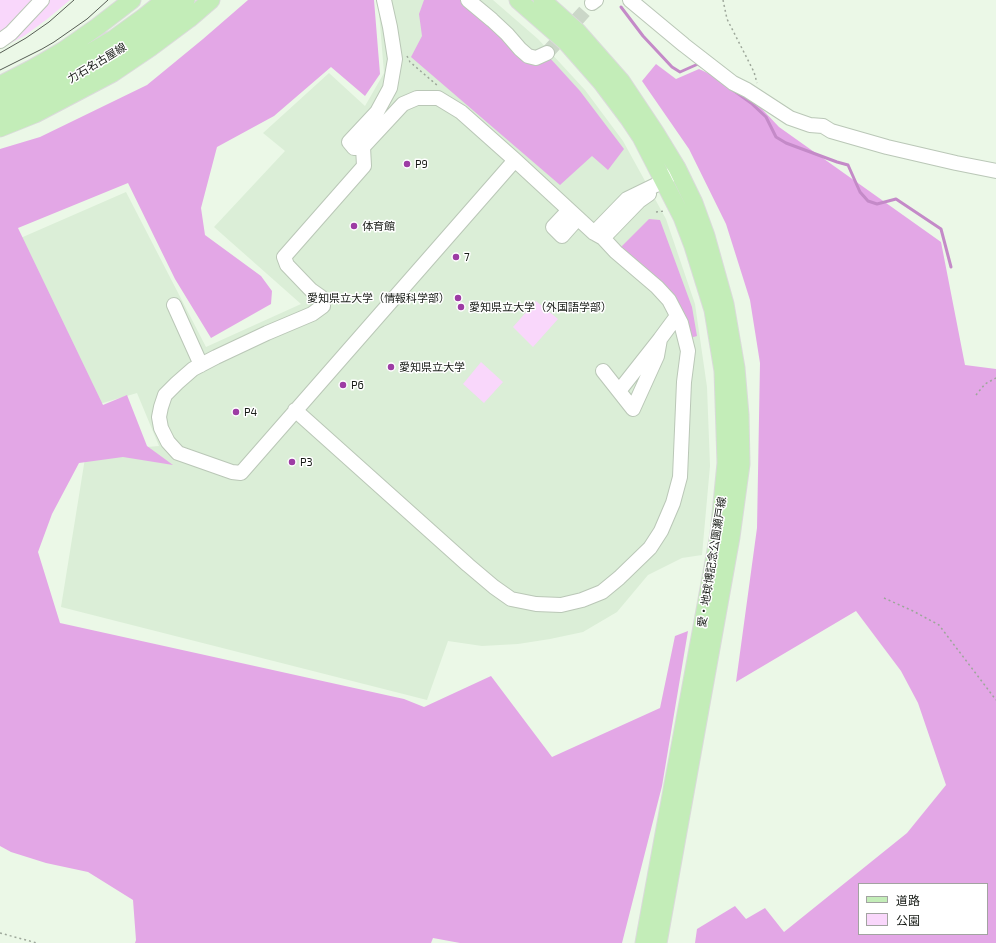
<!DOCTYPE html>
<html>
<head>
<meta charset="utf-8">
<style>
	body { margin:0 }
	#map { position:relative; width:996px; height:943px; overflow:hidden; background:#ebf8e7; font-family:"Exo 2","Noto Sans JP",sans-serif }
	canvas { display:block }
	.legend { position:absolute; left:858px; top:883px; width:130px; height:52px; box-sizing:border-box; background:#fff; border:1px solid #a2a3a1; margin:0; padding:5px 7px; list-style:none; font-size:12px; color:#161a15 }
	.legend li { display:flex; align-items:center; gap:8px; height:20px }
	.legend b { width:20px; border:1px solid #a2a3a1 }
</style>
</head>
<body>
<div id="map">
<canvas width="996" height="943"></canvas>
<ul class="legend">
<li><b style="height:5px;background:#c3edb8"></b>道路</li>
<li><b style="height:11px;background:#f9d7fb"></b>公園</li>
</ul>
</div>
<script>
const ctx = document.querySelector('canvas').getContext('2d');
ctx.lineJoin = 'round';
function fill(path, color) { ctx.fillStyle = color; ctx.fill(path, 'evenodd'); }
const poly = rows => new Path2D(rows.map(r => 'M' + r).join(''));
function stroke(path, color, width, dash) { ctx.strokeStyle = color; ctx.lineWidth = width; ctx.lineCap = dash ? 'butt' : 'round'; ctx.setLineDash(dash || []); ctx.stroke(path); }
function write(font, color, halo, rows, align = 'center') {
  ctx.font = font + ' "Exo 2","Noto Sans JP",sans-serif'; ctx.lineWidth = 3; ctx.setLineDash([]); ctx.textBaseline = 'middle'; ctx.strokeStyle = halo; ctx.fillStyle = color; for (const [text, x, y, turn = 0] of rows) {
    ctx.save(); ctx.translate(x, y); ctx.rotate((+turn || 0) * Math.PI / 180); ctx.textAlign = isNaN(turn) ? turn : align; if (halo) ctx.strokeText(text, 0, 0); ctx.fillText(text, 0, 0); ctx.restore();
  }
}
const built = poly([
	[378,0,493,0,538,39,585,90,623,141,666,219,695,304,707,387,710,466,702,555,682,558,648,575,617,612,583,632,550,639,518,644,482,646,448,641,427,700,61,607,86,452,159,446,137,393,96,405,16,240,126,192,206,347,301,304,214,227,285,151,263,133,329,73,365,106,384,73]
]);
const green = poly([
	[0,0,70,0,46,20,24,36,0,49],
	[536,301,558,319,533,347,513,327],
	[481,362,503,382,484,403,463,384]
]);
const forest = poly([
	[248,0,374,0,380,74,365,96,331,67,274,116,217,147,201,208,205,235,261,276,272,291,271,304,211,338,175,279,128,183,18,228,103,405,127,395,147,446,173,465,123,457,79,463,52,514,38,552,60,623,404,699,424,707,491,676,552,757,660,708,675,636,688,631,662,786,622,943,460,943,433,938,431,943,135,943,136,940,133,900,88,872,46,863,11,852,0,846,0,149,40,137,147,85,203,39],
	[424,0,462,0,523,57,549,57,580,91,624,149,608,170,592,156,560,185,411,57,422,36,419,14],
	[656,64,676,79,699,69,744,90,779,127,941,242,965,365,996,369,996,943,695,943,697,929,735,906,746,919,765,908,784,932,907,833,946,785,918,703,901,671,856,611,736,682,757,528,760,363,750,300,726,224,689,149,642,81],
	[859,884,987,884,987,934,859,934],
	[649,219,660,220,692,307,697,336,690,338,672,296,621,247]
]);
const stream = poly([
	[621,7,643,36,672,67,680,72,698,64,701,66],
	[733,90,751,103,766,117,776,137,786,143,837,162,848,165,860,192,868,201,877,204,896,199,941,229,951,267]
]);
const minorTunnel = poly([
	[547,53,592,3]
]);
const path = poly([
	[723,0,727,19,754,72,757,83],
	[407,56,410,62,438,86],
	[656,212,664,211],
	[976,395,985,384,996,378],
	[884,598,913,611,939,625,996,700],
	[0,933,37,943]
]);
const minor = poly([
	[468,0,492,20,507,34,520,49,528,56,536,58,547,53],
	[630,0,684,45,733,83,747,90,790,118,810,125,823,126,831,131,887,147,956,163,996,171],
	[592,3,596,0],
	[0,41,11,33,42,0],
	[363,147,364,166,284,257,287,265,311,290,321,297,323,306,312,314,267,333,216,357,193,369,177,383,165,395,161,407,159,417,161,428,168,442,178,453,232,472,241,473,515,160],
	[569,210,553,227,562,236,578,218],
	[594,233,627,199,664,181,670,175],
	[606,235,639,201,649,194],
	[174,305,201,365],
	[603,371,633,409,657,356,660,339],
	[619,391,660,339,677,316],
	[295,410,468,565,494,587,511,599,536,604,561,605,582,600,602,592,619,578,650,548,661,531,673,503,680,477,684,382,688,351,681,323,669,300,657,287,616,252,603,238,594,233,515,160,461,112,438,98,417,98,403,104,363,147,354,148,349,142,377,112,390,88,395,59,390,27,384,0]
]);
const major = poly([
	[518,0,566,42,602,83,629,119,641,137,682,217,693,246,713,310,723,371,726,463,719,534,644,943],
	[542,0,577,31,621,81,655,132,677,168,694,203,706,236,725,304,736,368,740,415,741,464,731,537,658,943],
	[0,85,33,68,64,50,97,27,132,0],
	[0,99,42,80,115,38,144,17,165,0],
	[0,113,52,89,88,70,123,48,161,21,186,0],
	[0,128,35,114,113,73,150,48,189,19,211,0]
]);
const tram = poly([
	[0,53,26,38,49,22,74,0],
	[0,70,42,49,54,42,87,19,108,0]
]);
const markers = [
	[407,164,4,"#9d3ca4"],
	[354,226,4,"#9d3ca4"],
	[456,257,4,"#9d3ca4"],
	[458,298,4,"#9d3ca4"],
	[461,307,4,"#9d3ca4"],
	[391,367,4,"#9d3ca4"],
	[343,385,4,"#9d3ca4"],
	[236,412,4,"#9d3ca4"],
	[292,462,4,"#9d3ca4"]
];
const streetNames = [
	["力石名古屋線",97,63,-31],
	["愛・地球博記念公園瀬戸線",712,562,-81]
];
const poiNames = [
	["P9",415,164],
	["体育館",362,226],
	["7",464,257],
	["愛知県立大学（情報科学部）",450,298,"right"],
	["愛知県立大学（外国語学部）",469,307],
	["愛知県立大学",399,367],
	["P6",351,385],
	["P4",244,412],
	["P3",300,462]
];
fill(built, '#dbeed7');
fill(green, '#f9d7fb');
fill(forest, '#e3a7e6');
stroke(stream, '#c48ac8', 3);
stroke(minorTunnel, '#cbd7c8', 14, [14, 7]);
stroke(minor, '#bac7b7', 16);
stroke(major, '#dadada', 19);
stroke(path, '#9da79a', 1.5, [2, 3]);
stroke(minor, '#fff', 14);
stroke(major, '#c3edb8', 17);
stroke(tram, '#565d54', 1);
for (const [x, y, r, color] of markers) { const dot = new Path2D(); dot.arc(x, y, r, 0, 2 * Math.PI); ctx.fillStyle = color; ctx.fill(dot); stroke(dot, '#fff', 1.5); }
write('11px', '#161a15', '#fff', streetNames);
write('11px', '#161a15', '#fff', poiNames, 'left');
</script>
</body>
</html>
